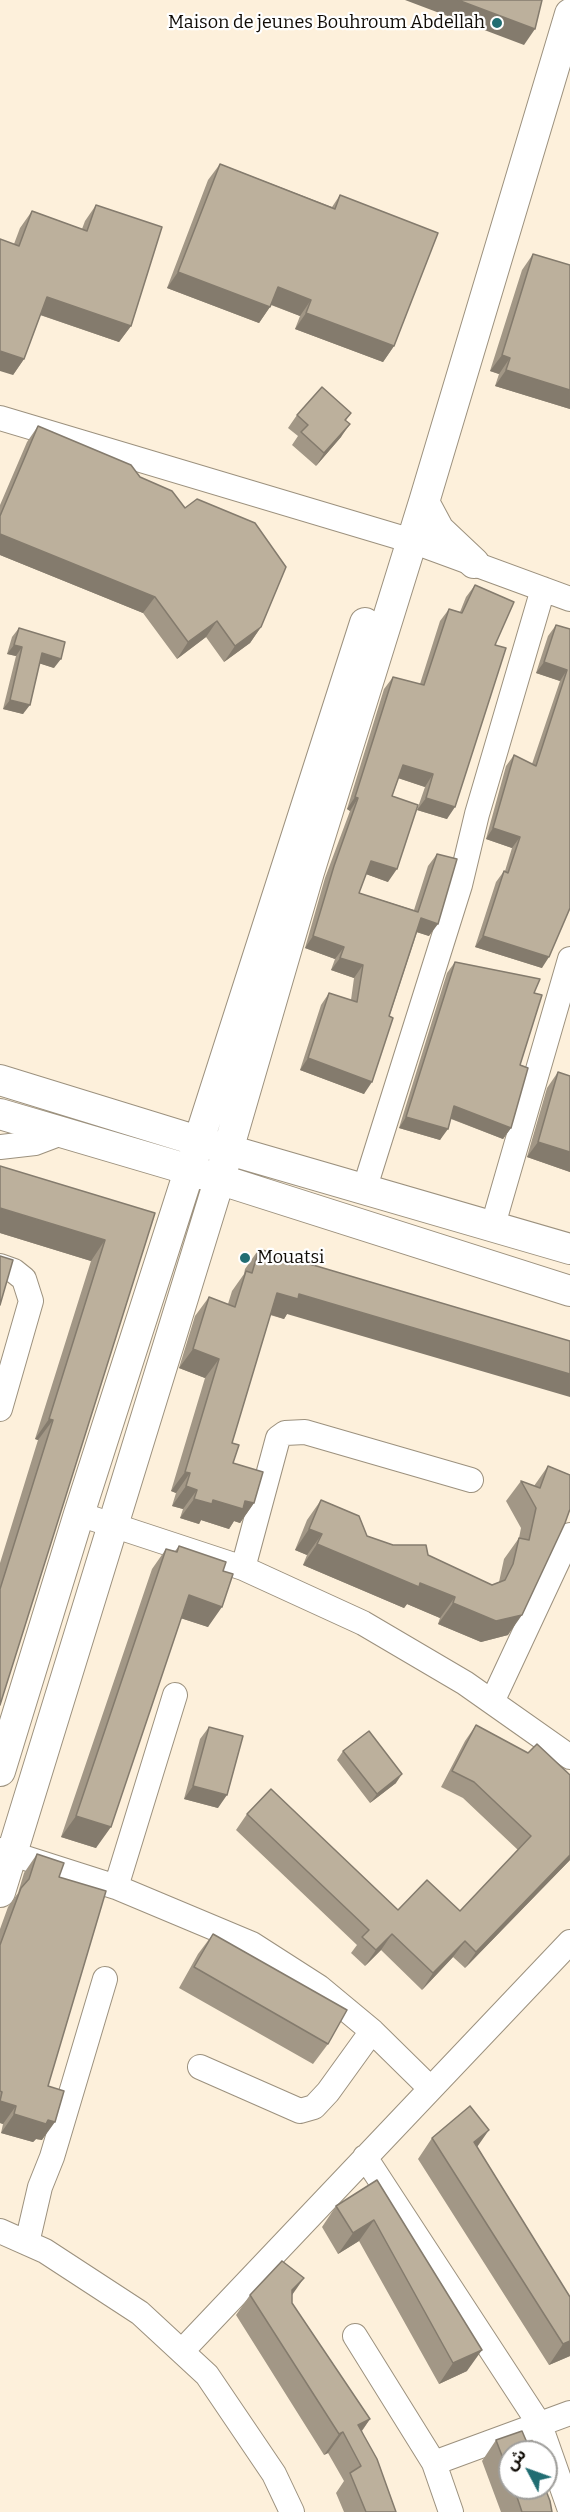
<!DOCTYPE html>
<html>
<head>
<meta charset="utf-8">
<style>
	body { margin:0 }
	#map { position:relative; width:570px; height:2512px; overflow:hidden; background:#fdf0db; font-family:Bitter,"Noto Sans Arabic",serif }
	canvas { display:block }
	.north { position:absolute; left:498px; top:2440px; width:60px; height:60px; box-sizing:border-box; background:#fff; border:2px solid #9f9e9b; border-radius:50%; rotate:311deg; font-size:16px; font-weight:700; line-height:24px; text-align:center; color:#100c06 }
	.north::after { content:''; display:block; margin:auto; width:21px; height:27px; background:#216d72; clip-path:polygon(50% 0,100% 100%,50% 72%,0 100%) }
</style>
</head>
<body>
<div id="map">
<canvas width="570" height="2512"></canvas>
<div class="north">ش</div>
</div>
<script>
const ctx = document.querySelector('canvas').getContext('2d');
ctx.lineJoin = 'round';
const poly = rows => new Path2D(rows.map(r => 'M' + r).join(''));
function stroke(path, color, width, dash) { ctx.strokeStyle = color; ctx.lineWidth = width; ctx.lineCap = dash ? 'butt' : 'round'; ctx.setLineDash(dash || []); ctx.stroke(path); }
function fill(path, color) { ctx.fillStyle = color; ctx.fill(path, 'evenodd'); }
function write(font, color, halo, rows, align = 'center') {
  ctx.font = font + ' Bitter,serif'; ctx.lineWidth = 4.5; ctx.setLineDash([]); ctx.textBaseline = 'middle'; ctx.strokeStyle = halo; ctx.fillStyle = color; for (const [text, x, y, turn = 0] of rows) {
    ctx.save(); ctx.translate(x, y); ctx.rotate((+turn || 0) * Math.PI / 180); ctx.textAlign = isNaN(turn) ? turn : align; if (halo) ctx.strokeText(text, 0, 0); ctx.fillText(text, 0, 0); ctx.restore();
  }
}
const minor = poly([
	[0,418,412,541,570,599],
	[0,1147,35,1143,64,1132],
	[365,1187,460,885,477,814,543,589],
	[493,1225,570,959],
	[0,1266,14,1271,24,1279,31,1301,0,1409],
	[79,1514,243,1568,363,1623,465,1683,570,1757],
	[243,1568,278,1438,285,1433,305,1432,471,1480],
	[492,1702,570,1535],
	[0,1850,116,1887,252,1944,319,1987,372,2031,430,2088],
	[116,1887,175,1695],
	[200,2067,300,2111,314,2107,328,2092,372,2031],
	[365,2157,540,2425,570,2510],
	[0,2231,45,2251,140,2313,207,2375,274,2474,292,2512],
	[27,2243,40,2187,52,2157,105,1979],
	[355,2336,434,2463,451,2512],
	[182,2351,570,1942],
	[434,2463,570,2413]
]);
const major = poly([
	[424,502,439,530,474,563],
	[0,1080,198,1141,570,1249],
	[0,1114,190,1170,570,1291],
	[0,1771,79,1514,365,623],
	[0,1892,219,1181,309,872,424,502,570,14]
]);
const wall = poly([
	[220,164,332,207,340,195,394,346,383,362,295,329,300,316,271,305,259,323,167,288,208,180],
	[96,205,131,326,119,342,40,315,24,359,13,375,14,244,20,228,32,211,82,229,85,221],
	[533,254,570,409,495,386,499,374,490,371,522,270],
	[351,413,346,420,341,437,316,466,292,445,298,436,288,428,297,415],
	[38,426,140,477,261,627,250,643,224,662,206,637,177,659,143,613,0,555,0,505,27,442],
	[475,585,495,645,447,819,417,810,425,787,398,778,392,796,388,882,366,874,359,893,414,910,428,866,437,854,429,936,417,932,364,1094,300,1070,321,1005,329,993,351,1000,354,978,331,970,335,959,305,948,325,878,350,811,347,809,384,689,393,677,420,684,440,621,449,609,460,612,466,597],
	[556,625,570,629,542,968,475,947,496,882,504,871,505,871,512,848,486,839,506,766,514,755,532,764,560,681,536,673,548,636],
	[19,628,54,668,39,663,23,714,3,709,16,656,7,654,12,637],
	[455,962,534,993,520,1065,511,1128,503,1139,451,1119,440,1140,399,1128,447,973],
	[558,1072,570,1076,570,1172,527,1157,547,1088],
	[155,1213,0,1705,0,1563,38,1440,35,1439,91,1261,0,1233],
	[259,1249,287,1314,284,1319,270,1315,232,1443,233,1463,254,1503,240,1523,234,1521,229,1529,201,1520,199,1524,180,1518,183,1509,172,1506,176,1493,171,1491,205,1378,179,1368,195,1316,209,1297,228,1304,232,1291,244,1274,245,1269],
	[548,1466,508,1635,481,1642,438,1624,440,1618,407,1604,404,1608,303,1565,307,1555,295,1550,307,1520,321,1500,367,1536,393,1545,428,1555,492,1585,499,1582,504,1559,519,1538,521,1528,506,1501,521,1481,534,1486],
	[179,1546,223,1571,208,1627,181,1618,96,1848,61,1837,152,1569,166,1549,175,1551],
	[476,1725,570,1860,465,1968,453,1957,422,1990,381,1950,365,1966,351,1953,357,1945,236,1830,247,1814,398,1910,460,1911,518,1850,463,1798,441,1787,465,1741],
	[209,1727,218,1808,184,1799,200,1739],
	[343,1751,396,1783,370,1803,337,1760],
	[37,1854,59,1877,48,2086,42,2140,36,2139,33,2142,1,2133,3,2124,0,2123,0,1929,8,1907,18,1893,24,1873],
	[213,1934,328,2044,313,2064,179,1988,198,1954],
	[432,2138,477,2147,570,2356,549,2365,418,2159],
	[377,2180,467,2371,439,2384,359,2241,338,2254,322,2227,336,2206],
	[250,2295,292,2295,292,2303,370,2419,362,2431,396,2512,344,2512,336,2493,344,2481,328,2453,324,2455,236,2315],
	[496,2440,510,2452,510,2488,545,2488,552,2512,501,2512,482,2461]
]);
const shadedWall = poly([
	[405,0,458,0,535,29,524,45],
	[178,272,270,307,259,323,167,288],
	[278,287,311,300,300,316,267,303],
	[47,297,131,326,119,342,35,313],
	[306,313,394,346,383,362,295,329],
	[0,351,24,359,13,375,0,371],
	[502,355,510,358,499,374,490,371],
	[506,370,570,390,570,409,495,386],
	[350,424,341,437,316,466,324,453],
	[0,534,155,597,143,613,0,555],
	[217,621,206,637,177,659,188,642],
	[261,627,250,643,224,662,235,646],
	[14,645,22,647,16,656,7,654],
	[42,653,61,659,54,668,35,662],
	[544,662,567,670,560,681,536,673],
	[10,700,30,705,23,714,3,709],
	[403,765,433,774,425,787,395,777],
	[355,797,358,798,350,811,347,809],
	[426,798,455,807,447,819,417,810],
	[493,828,520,837,512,848,486,839],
	[371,861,397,869,388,882,363,873],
	[421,918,438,924,429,936,413,931],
	[313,936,344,947,335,959,305,948],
	[483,936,549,957,542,968,475,947],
	[340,958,363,965,354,978,331,970],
	[308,1058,372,1082,364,1094,300,1070],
	[454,1106,511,1128,503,1139,447,1117],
	[406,1117,448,1129,440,1140,399,1128],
	[538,1142,570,1152,570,1172,527,1157],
	[0,1208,105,1240,91,1261,0,1233],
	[277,1293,299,1294,570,1374,570,1397,287,1314,284,1319,263,1312],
	[193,1349,219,1359,205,1378,179,1368],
	[49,1419,53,1420,38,1440,35,1439],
	[185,1472,190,1473,176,1493,171,1491],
	[186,1486,197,1490,183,1509,172,1506],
	[194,1499,213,1500,245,1501,254,1503,240,1523,234,1521,229,1529,201,1520,199,1524,180,1518],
	[309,1529,322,1534,307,1555,295,1550],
	[317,1544,420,1583,455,1597,440,1618,407,1604,404,1608,303,1565],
	[189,1595,222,1607,208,1627,174,1616],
	[453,1603,522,1615,508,1635,481,1642,438,1624],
	[402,1774,396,1783,370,1803,377,1794],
	[193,1786,227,1795,218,1808,184,1799],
	[76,1816,111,1827,96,1848,61,1837],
	[570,1855,570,1860,465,1968,476,1952],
	[392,1934,381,1950,365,1966,376,1950],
	[465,1941,453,1957,422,1990,433,1973],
	[0,2101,16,2106,3,2124,0,2123],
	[14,2114,48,2120,55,2122,42,2140,36,2139,33,2142,1,2133],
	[489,2130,475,2150,474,2142],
	[374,2220,359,2241,338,2254,353,2233],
	[304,2278,290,2298,292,2290],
	[570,2341,570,2356,549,2365,563,2344],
	[482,2350,467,2371,439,2384,453,2363],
	[370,2419,355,2440,358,2425],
	[343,2432,328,2453,324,2455,339,2434]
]);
const building = poly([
	[458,0,542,0,535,29,458,0],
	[220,164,335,209,340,195,438,233,394,346,306,313,311,300,278,287,270,307,178,272,220,164],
	[96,205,162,227,131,326,47,297,24,359,0,351,0,239,19,246,32,211,87,231,96,205],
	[533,254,570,265,570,390,506,370,510,358,502,355,533,254],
	[322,387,351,413,345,420,350,424,324,453,301,432,308,425,297,415,322,387],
	[38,426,131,465,140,477,172,491,185,508,197,499,255,523,286,567,261,627,235,646,217,621,188,642,155,597,0,534,0,516,38,426],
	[475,585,514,602,495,645,506,648,455,807,426,798,433,774,403,765,392,796,418,805,397,869,371,861,359,893,418,912,437,854,457,859,438,924,421,918,389,1016,393,1018,372,1082,308,1058,329,993,357,1002,363,965,340,958,344,947,313,936,334,866,358,798,355,797,393,677,424,685,449,609,462,613,475,585],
	[556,625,570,629,570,908,549,957,483,936,504,871,508,873,520,837,493,828,514,755,536,766,567,670,544,662,556,625],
	[19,628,65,642,61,659,42,653,30,705,10,700,22,647,14,645,19,628],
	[455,962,540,979,534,993,542,995,520,1065,528,1068,511,1128,454,1106,448,1129,406,1117,455,962],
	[558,1072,570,1076,570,1152,538,1142,558,1072],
	[0,1166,155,1213,0,1705,0,1589,53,1420,49,1419,105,1240,0,1208,0,1166],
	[259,1249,570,1341,570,1374,299,1294,298,1299,277,1293,232,1443,239,1445,233,1463,263,1472,254,1503,245,1501,243,1509,213,1500,212,1504,194,1499,197,1490,186,1486,190,1473,185,1472,219,1359,193,1349,209,1297,235,1307,246,1271,252,1273,259,1249],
	[0,1256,13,1260,0,1305,0,1256],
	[548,1466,570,1475,570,1509,565,1523,522,1615,496,1621,453,1603,455,1597,420,1583,419,1587,317,1544,322,1534,309,1529,321,1500,359,1516,367,1536,393,1545,426,1545,428,1555,492,1585,505,1580,513,1564,519,1538,529,1540,536,1508,521,1481,540,1488,548,1466],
	[179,1546,226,1562,223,1571,233,1574,222,1607,189,1595,111,1827,76,1816,166,1549,177,1552,179,1546],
	[476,1725,528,1753,537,1744,570,1775,570,1855,476,1952,465,1941,433,1973,392,1934,376,1950,362,1937,369,1930,247,1814,271,1789,398,1910,427,1880,460,1911,531,1836,474,1782,452,1771,476,1725],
	[209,1727,243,1736,227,1795,193,1786,209,1727],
	[369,1731,402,1774,377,1794,343,1751,369,1731],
	[37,1854,64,1863,59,1877,106,1891,48,2086,64,2091,55,2122,48,2120,46,2124,14,2114,16,2106,0,2101,2,2092,0,2091,0,1945,21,1888,29,1879,37,1854],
	[213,1934,347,2010,328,2044,194,1967,213,1934],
	[470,2106,489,2130,474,2142,570,2297,570,2341,563,2344,432,2138,470,2106],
	[377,2180,482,2350,453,2363,374,2220,353,2233,336,2206,377,2180],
	[282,2261,304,2278,292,2290,292,2303,370,2419,358,2425,377,2459,396,2512,366,2512,350,2473,361,2466,343,2432,339,2434,250,2295,282,2261],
	[522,2431,531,2452,510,2452,510,2477,496,2440,522,2431],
	[514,2488,545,2488,550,2501,552,2512,522,2512,514,2488]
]);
const markers = [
	[497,23,6,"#216d72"],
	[245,1258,6,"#216d72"]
];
const poiNames = [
	["Maison de jeunes Bouhroum Abdellah",485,23],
	["Mouatsi",257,1258,"left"]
];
stroke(minor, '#9c917e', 26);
stroke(major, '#9c917e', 32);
stroke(minor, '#fff', 24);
stroke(major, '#fff', 30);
fill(wall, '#a29786');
fill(shadedWall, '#847b6d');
fill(building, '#bcb09c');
stroke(building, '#847b6d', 1.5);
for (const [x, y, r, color] of markers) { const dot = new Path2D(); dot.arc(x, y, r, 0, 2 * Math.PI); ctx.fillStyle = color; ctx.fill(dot); stroke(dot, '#fff', 2); }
write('18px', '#100c06', '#fff', poiNames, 'right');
</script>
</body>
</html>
